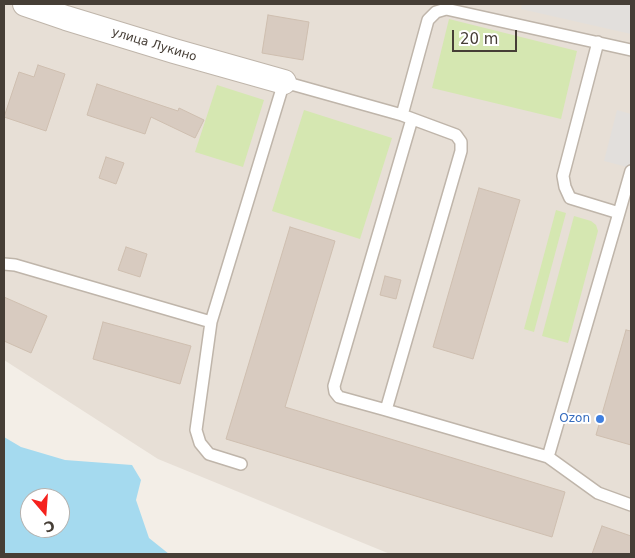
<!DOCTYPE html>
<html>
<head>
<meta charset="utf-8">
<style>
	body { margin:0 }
	#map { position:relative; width:635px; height:558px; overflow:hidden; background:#f3eee7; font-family:"DejaVu Sans",sans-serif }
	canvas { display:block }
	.frame { position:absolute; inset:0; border:5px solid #463e36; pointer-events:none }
	.north { position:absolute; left:20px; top:488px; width:50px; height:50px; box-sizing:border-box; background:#fff; border:1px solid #b5b2af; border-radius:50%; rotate:162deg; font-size:14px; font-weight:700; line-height:20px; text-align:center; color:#463e36 }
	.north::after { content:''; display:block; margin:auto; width:18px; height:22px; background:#f5211d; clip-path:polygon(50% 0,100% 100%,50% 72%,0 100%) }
	.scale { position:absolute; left:452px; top:30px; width:65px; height:22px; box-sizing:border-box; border:2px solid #463e36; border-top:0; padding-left:6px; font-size:15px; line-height:18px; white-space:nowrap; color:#463e36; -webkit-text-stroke:4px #fff; paint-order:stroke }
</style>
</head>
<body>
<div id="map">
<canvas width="635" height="558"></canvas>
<div class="frame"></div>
<div class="north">С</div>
<div class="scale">20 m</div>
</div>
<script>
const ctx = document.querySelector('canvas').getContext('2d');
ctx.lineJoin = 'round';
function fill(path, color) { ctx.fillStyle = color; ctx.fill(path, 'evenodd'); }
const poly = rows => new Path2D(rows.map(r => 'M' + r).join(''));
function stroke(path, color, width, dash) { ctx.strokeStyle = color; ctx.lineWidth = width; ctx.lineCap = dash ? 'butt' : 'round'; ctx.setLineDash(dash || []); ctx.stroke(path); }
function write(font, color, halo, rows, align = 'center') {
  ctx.font = font + ' "DejaVu Sans",sans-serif'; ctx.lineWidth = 4; ctx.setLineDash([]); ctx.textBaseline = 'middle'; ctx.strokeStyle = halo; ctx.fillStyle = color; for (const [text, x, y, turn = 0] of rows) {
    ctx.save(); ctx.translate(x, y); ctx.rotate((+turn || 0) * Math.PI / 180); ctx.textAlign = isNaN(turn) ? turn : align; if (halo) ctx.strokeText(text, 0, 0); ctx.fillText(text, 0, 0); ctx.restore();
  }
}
const residential = poly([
	[4,4,631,4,631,554,390,554,158,459,4,360]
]);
const green = poly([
	[449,19,577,51,561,119,432,88],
	[217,85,264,100,243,167,195,152],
	[304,110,392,138,360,239,272,211],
	[556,210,566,213,534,332,524,329],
	[574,216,591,221,596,225,598,231,568,343,542,336]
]);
const parking = poly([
	[522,4,631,4,631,34,521,9],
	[617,110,631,114,631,168,604,161]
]);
const water = poly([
	[4,437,21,447,65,460,132,465,141,480,136,500,149,538,169,554,4,554],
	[30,498,60,498,60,528,30,528]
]);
const building = poly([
	[268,15,309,22,303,60,262,53,268,15],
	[38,65,65,74,46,131,4,117,19,72,34,77,38,65],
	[97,84,178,111,179,108,204,120,195,138,151,117,145,134,87,115,97,84],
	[106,157,124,163,116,184,99,178,106,157],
	[479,188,520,200,473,359,433,347,479,188],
	[290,227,335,241,285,407,565,492,552,537,226,439,290,227],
	[126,247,147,254,140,277,118,270,126,247],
	[385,276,401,280,396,299,380,295,385,276],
	[4,297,47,316,31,353,4,341,4,297],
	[103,322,191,346,180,384,93,359,103,322],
	[626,330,631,331,631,445,596,435,626,330],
	[602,526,631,536,631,554,592,554,602,526]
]);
const service = poly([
	[598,42,563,176,565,187,570,198,619,213,548,457,598,493,631,505],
	[402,115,456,135,461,142,461,151,386,410,548,457],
	[619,213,631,171],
	[4,264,15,265,211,322],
	[386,410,339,397,335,392,334,386,412,119],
	[241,464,209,454,200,443,196,430,211,322,284,82,402,115,428,20,436,12,446,9,631,50]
]);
const minor = poly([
	[25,4,66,18,174,51,284,82]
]);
const markers = [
	[600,419,5,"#3f7fe0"]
];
const streetNames = [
	["улица Лукино",154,45,17]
];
const shopNames = [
	["Ozon",590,419]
];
fill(residential, '#e7dfd6');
fill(green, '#d5e7b1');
fill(parking, '#e2dfdc');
fill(water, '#a5daef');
fill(building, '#d8cbc0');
stroke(building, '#cfbfb0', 1);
stroke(service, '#bfb5aa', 14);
stroke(minor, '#bfb5aa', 26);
stroke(service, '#fff', 11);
stroke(minor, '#fff', 24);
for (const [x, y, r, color] of markers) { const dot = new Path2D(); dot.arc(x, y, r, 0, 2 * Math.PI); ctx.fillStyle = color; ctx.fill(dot); stroke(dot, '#fff', 2); }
write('12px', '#463e36', '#fff', streetNames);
write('12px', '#366cbe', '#fff', shopNames, 'right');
</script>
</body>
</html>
